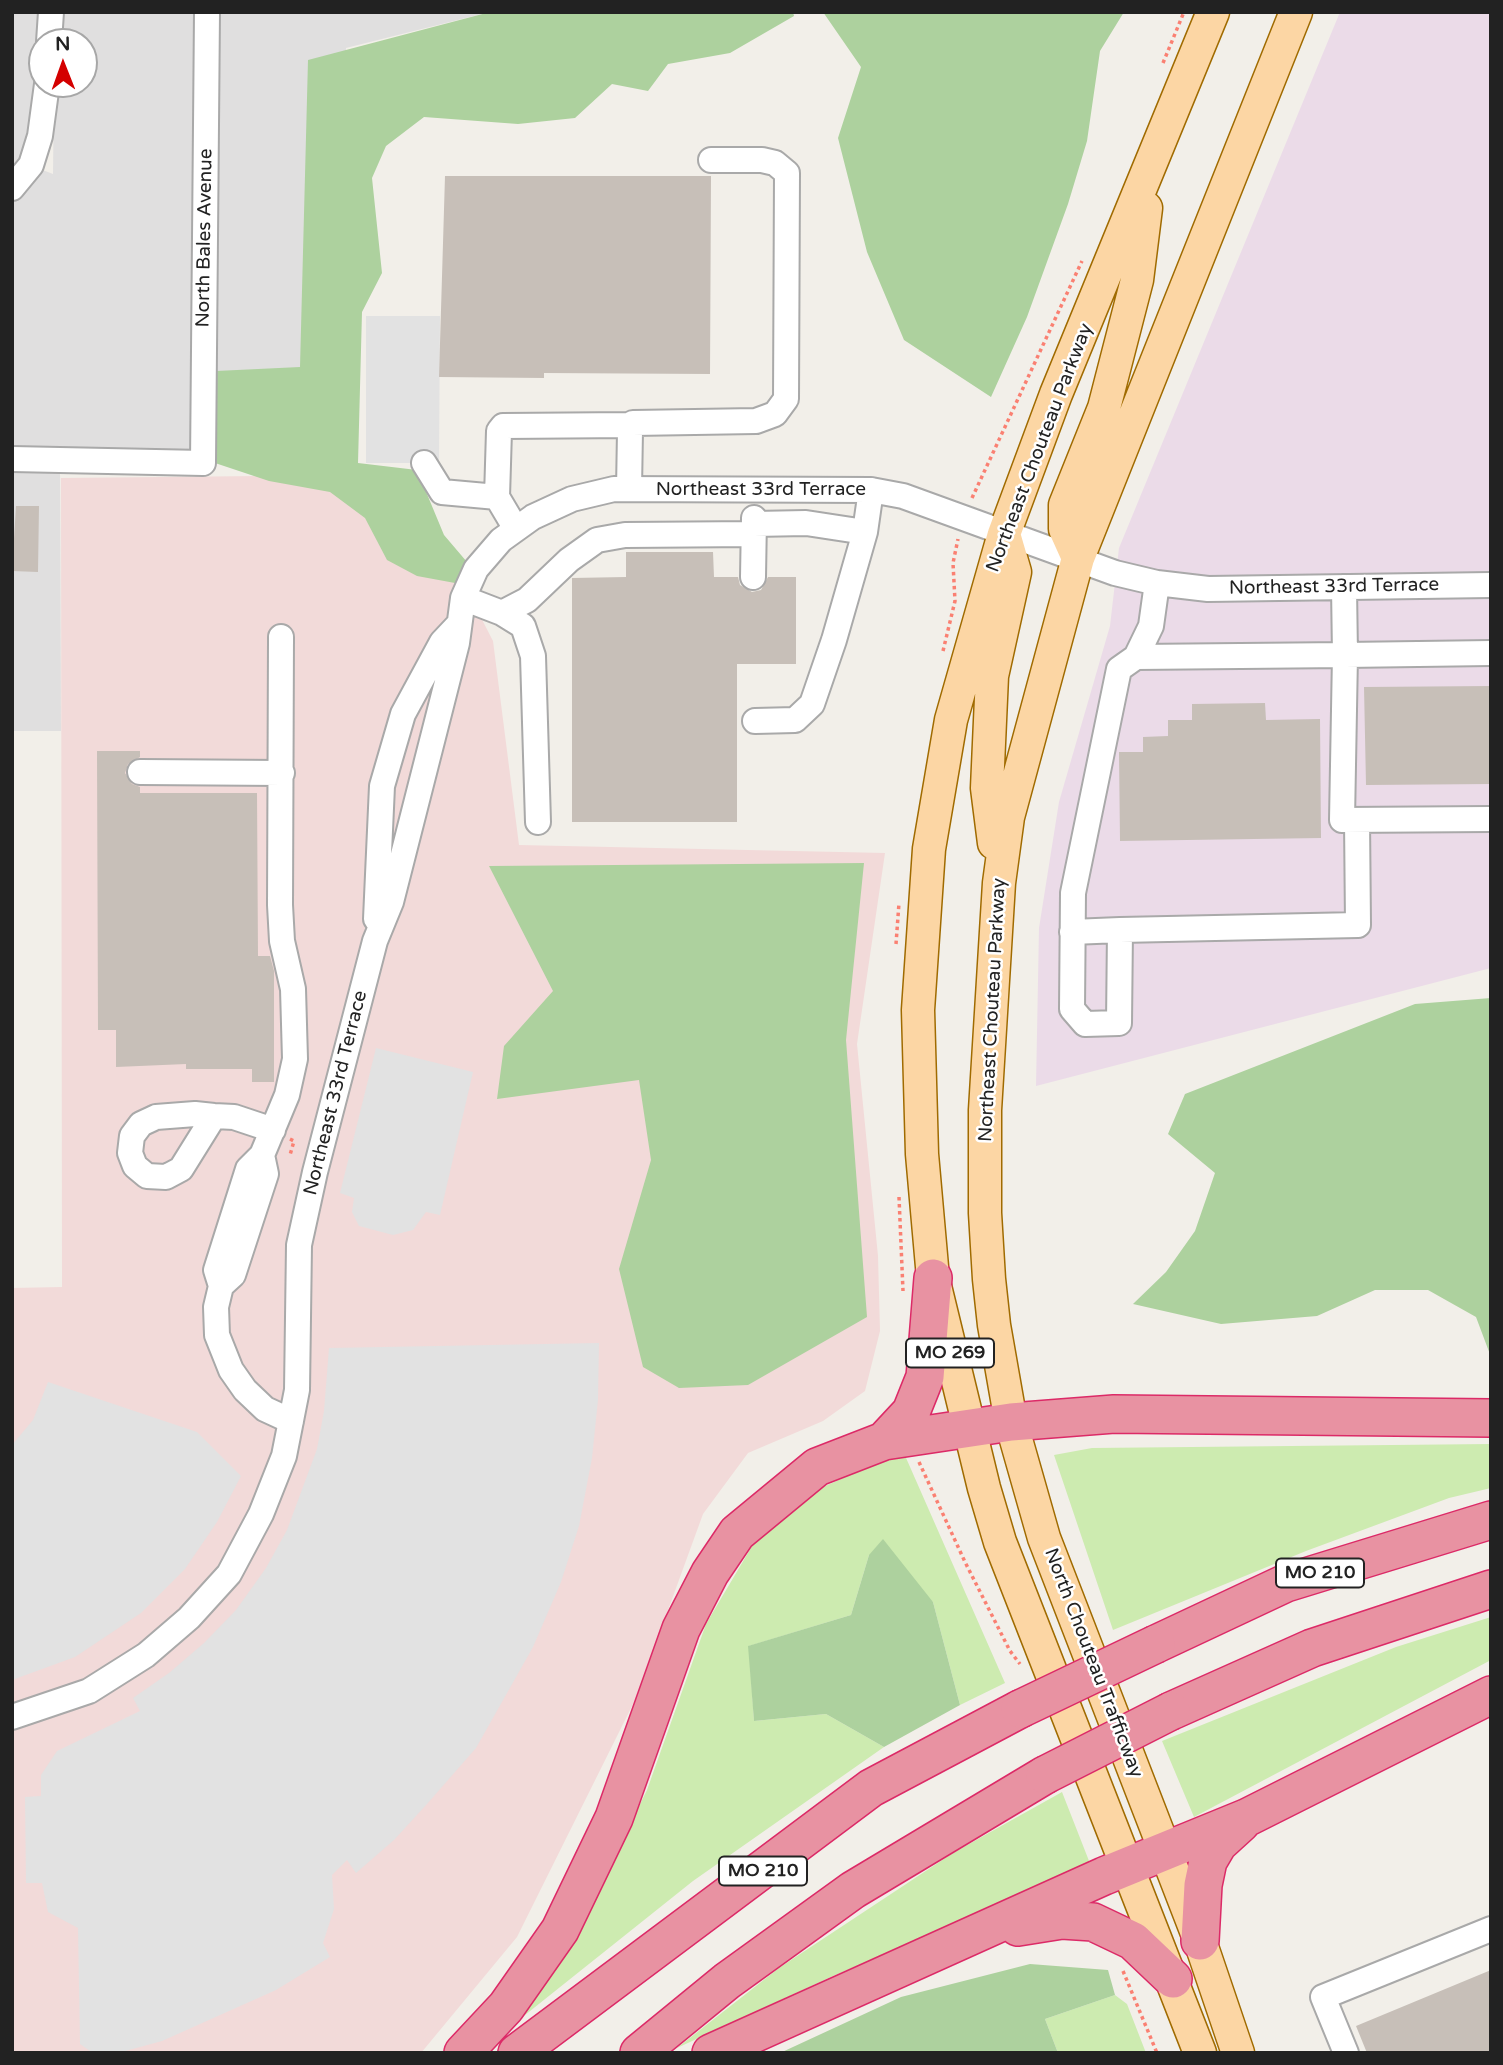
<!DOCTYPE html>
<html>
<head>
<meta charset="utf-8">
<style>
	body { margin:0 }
	#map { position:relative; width:1503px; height:2065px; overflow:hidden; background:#f2efe9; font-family:"Varela Round",sans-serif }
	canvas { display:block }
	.frame { position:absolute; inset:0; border:14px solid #222; pointer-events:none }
	.north { position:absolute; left:28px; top:28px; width:70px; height:70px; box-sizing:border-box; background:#fff; border:2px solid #a7a7a7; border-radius:50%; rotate:359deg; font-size:19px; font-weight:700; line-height:28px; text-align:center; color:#222 }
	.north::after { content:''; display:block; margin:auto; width:24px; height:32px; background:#d40000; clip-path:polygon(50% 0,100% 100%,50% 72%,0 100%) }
</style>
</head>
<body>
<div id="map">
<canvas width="1503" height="2065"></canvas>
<div class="frame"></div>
<div class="north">N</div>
</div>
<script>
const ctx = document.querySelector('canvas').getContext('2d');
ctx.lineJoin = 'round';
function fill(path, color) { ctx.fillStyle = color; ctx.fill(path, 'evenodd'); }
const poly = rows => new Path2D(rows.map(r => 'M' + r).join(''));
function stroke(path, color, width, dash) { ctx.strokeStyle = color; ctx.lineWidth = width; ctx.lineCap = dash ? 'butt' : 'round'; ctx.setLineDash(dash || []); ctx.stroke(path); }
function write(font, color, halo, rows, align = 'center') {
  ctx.font = font + ' "Varela Round",sans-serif'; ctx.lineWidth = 5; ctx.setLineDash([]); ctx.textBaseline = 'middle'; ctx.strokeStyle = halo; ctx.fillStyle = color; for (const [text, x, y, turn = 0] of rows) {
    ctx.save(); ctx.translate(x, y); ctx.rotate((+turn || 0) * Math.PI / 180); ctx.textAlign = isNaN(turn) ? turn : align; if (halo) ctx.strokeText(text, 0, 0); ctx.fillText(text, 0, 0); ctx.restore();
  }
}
const residential = poly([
	[12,12,41,12,39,92,22,162,53,174,54,84,84,84,84,42,54,42,54,12,490,12,346,48,344,458,60,453,61,731,12,731]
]);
const commercial = poly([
	[361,475,455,567,493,641,519,845,885,853,857,1044,878,1256,880,1331,865,1391,823,1421,748,1453,703,1514,636,1698,517,1937,421,2053,12,2053,12,1288,62,1287,61,478]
]);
const industrial = poly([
	[1340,12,1491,12,1491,968,1036,1086,1039,928,1059,802,1110,626,1119,548]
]);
const grass = poly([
	[1491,1444,1491,1488,1449,1498,1306,1551,1113,1630,1054,1455,1092,1448],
	[903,1451,1005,1683,960,1705,933,1602,869,1555,851,1615,749,1646,754,1721,826,1714,884,1747,693,1881,505,2031,583,1919,647,1790,706,1624,758,1536,821,1488],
	[1491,1617,1491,1660,1194,1817,1162,1741,1396,1647],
	[1062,1792,1091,1866,833,1976,677,2048,779,1968,953,1853],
	[1115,1995,1127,2004,1146,2053,1058,2053,1045,2019]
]);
const forest = poly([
	[490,12,793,12,794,16,730,53,668,64,648,91,612,84,575,118,518,124,424,117,386,146,372,178,382,273,362,312,358,463,417,470,444,535,467,562,455,583,417,576,387,560,365,518,330,492,269,481,215,463,216,371,300,367,308,60],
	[823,12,1124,12,1100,51,1087,141,1068,204,1027,317,991,397,904,340,867,252,838,138,861,67],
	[864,863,846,1040,867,1317,748,1385,679,1388,643,1367,619,1269,651,1160,639,1080,497,1099,504,1046,553,991,489,866],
	[1491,998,1491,1357,1476,1317,1428,1290,1375,1290,1317,1316,1221,1324,1133,1304,1166,1272,1195,1231,1215,1173,1168,1134,1185,1094,1415,1004],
	[883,1539,933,1602,960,1705,884,1747,826,1714,754,1721,748,1646,851,1615,869,1555],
	[1030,1964,1108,1970,1115,1995,1045,2019,1058,2053,780,2053,901,1997]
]);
const parking = poly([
	[366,316,440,316,439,463,366,463],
	[376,1048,473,1072,440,1215,426,1212,413,1230,393,1235,359,1226,352,1212,354,1198,340,1193],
	[599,1343,598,1400,592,1458,579,1526,561,1582,533,1647,476,1748,427,1804,394,1840,356,1873,347,1860,332,1875,334,1909,323,1943,330,1957,276,1990,162,2041,118,2053,93,2053,80,2044,78,1928,48,1912,42,1883,26,1883,25,1797,41,1796,41,1775,57,1751,140,1711,133,1698,169,1673,204,1643,236,1610,266,1568,287,1530,317,1449,324,1411,329,1348],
	[48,1382,197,1432,241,1476,217,1522,185,1569,141,1613,75,1657,12,1680,12,1445,33,1420]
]);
const building = poly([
	[445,176,711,176,710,374,544,373,544,378,439,377],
	[16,506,39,506,38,572,12,571],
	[626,552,713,552,714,577,738,577,740,585,752,592,761,590,768,577,796,577,796,664,737,664,737,822,572,822,572,578,626,577],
	[1491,686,1491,784,1366,785,1364,687],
	[1265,703,1266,720,1320,719,1321,838,1120,841,1119,752,1143,752,1143,737,1168,736,1168,720,1192,720,1192,704],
	[97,751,140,751,140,757,128,764,125,773,132,784,140,787,140,793,257,793,258,956,270,956,274,971,274,1082,252,1082,252,1069,186,1069,186,1064,116,1067,116,1030,98,1030],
	[1491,1970,1491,2053,1367,2053,1356,2026]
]);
const path = poly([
	[1163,63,1184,12],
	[972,498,1082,261],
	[943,651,955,601,953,563,958,539],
	[896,944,899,903],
	[290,1139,294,1141,290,1155],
	[899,1197,903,1291],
	[919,1462,965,1562,1010,1651,1020,1664],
	[1123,1971,1157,2053]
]);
const minor = poly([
	[49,42,51,12],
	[12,188,31,165,40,136,47,84],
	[12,459,203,463,207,12],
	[424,463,442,492,497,497],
	[629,489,630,431,633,423,756,421,775,414,786,399,787,173,775,163,762,160,711,160],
	[754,524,806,523,865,532],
	[516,529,497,497,499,431,503,426,631,425],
	[753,577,754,518],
	[1157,583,1151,626,1136,657,1345,655,1344,587],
	[463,598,502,613,523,626,533,656,538,822],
	[502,613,527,600,569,560,597,540,625,535,754,534],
	[281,637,280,905,282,941,293,989,295,1059,287,1095,262,1155,248,1169,216,1270,221,1286,216,1307,217,1335,231,1370,245,1390,265,1409,291,1421],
	[1491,653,1345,655,1342,820,1491,819],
	[1136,657,1119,669,1073,893,1072,1009,1085,1024,1119,1023,1120,930,1358,925,1357,820],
	[755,721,795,720,812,704,834,640,865,532,871,490],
	[140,772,282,773],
	[376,919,382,786,403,714,442,642,458,625],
	[1072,932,1120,930],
	[214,1116,181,1169,166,1177,147,1176,135,1166,130,1153,132,1136,141,1124,156,1117,195,1114,214,1116,234,1117,273,1130],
	[221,1286,233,1275,266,1174,262,1155],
	[12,1717,89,1691,146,1655,189,1618,229,1574,261,1514,284,1456,297,1390,299,1245,315,1172,375,941,391,902,457,643,463,598,476,569,501,540,533,517,572,499,614,489,871,490,903,496,1115,573,1157,583,1208,589,1491,585],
	[1346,2053,1323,1997,1491,1929]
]);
const major = poly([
	[1078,558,1065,529,1065,505,1104,408,1137,280,1146,208],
	[994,843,987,788,992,676,1015,572,1004,534],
	[1200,2053,1000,1542,984,1488,933,1278,922,1154,918,1010,929,849,951,720,1004,534,1056,394,1213,12],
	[1238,2053,1200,1941,1044,1538,1011,1422,994,1325,989,1279,985,1213,985,1110,999,883,1008,817,1078,558,1296,12]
]);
const highway = poly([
	[884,1441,911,1412,925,1377,933,1278],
	[1156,1644,1286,1583,1491,1520],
	[1171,1711,1312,1648,1491,1589],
	[1018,1927,1062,1920,1093,1922,1133,1941,1173,1979],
	[1200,1941,1203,1885,1208,1861,1218,1844,1241,1823],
	[463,2053,506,2007,560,1930,614,1818,681,1629,710,1573,737,1533,817,1467,884,1441,1011,1422,1114,1414,1491,1418],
	[517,2053,871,1788,1020,1709],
	[639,2053,727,1981,853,1890,1045,1775],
	[711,2053,1104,1876,1246,1818,1491,1695]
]);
const highwayBridge = poly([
	[1020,1709,1156,1644],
	[1045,1775,1171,1711]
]);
const shields = [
	[950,1353,88],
	[1320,1573,88],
	[763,1871,88]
];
const shieldNames = [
	["MO 269",950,1353],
	["MO 210",1320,1573],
	["MO 210",763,1871]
];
const streetNames = [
	["North Bales Avenue",205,238,-89],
	["Northeast Chouteau Parkway",1040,448,-69],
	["Northeast 33rd Terrace",761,490],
	["Northeast 33rd Terrace",1334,587,-1],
	["Northeast Chouteau Parkway",993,1010,-87],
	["Northeast 33rd Terrace",336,1093,-76],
	["North Chouteau Trafficway",1093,1663,69]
];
fill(residential, '#e0dfdf');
fill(commercial, '#f2dad9');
fill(industrial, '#ebdbe8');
fill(grass, '#cdebb0');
fill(forest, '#add19e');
fill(parking, '#e2e2e2');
fill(building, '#c7bfb8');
stroke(minor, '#a9a9a9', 28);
stroke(major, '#a06b00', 35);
stroke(highway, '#dc2a67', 40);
stroke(path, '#fa8072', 3.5, [3.5, 3.5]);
stroke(minor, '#fff', 24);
stroke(major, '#fcd6a4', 32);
stroke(highway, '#e892a2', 37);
stroke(highwayBridge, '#dc2a67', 40, []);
stroke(highwayBridge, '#e892a2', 37);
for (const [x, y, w] of shields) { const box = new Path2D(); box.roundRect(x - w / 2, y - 14.5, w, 29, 5); ctx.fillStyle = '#fff'; ctx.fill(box); stroke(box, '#222', 2); }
write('bold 18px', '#222', null, shieldNames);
write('19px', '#222', '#fff', streetNames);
</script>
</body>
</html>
